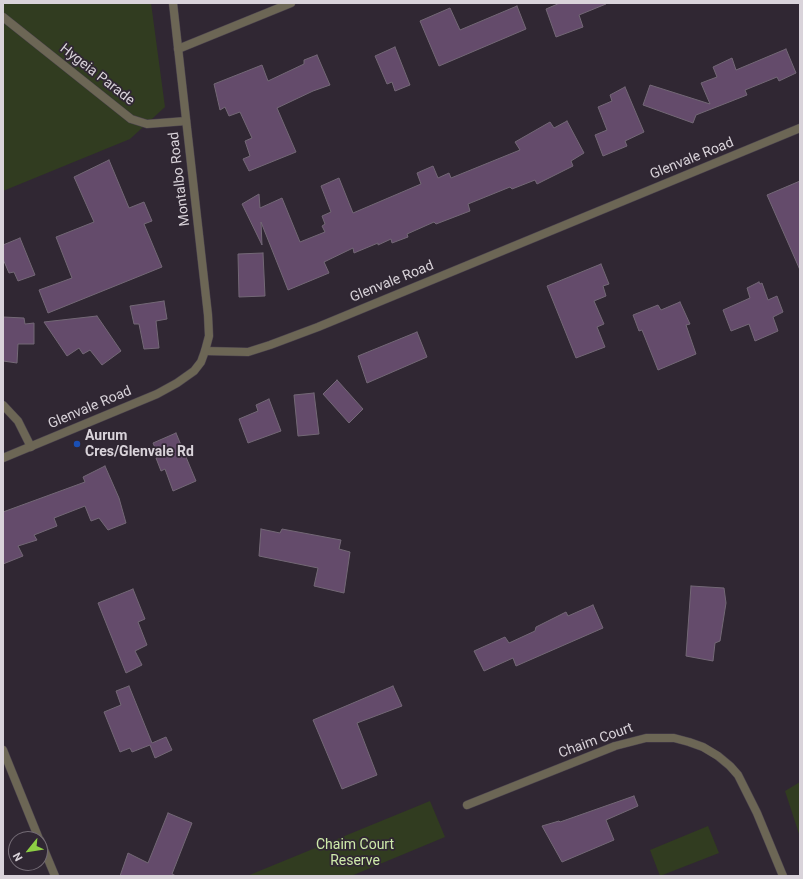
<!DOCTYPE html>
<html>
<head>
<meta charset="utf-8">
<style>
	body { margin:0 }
	#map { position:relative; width:803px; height:879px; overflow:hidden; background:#302733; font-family:Roboto,sans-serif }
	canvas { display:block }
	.frame { position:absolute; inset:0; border:4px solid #d9d3da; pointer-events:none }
	.north { position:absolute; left:8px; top:831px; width:40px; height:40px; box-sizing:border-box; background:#302733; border:1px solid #746c76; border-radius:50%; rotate:240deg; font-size:11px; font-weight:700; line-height:16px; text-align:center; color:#d9d3da }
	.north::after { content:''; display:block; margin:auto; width:14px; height:18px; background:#8dce44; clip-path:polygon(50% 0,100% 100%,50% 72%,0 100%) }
</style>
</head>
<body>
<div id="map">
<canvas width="803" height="879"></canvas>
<div class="frame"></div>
<div class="north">N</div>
</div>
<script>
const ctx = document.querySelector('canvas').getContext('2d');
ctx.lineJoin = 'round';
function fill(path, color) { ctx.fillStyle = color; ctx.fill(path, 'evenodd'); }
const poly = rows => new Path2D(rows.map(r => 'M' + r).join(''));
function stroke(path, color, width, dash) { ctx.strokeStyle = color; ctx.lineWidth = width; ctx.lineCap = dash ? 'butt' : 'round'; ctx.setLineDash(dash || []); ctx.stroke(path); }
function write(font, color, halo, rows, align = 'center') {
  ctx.font = font + ' Roboto,sans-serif'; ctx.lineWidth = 3.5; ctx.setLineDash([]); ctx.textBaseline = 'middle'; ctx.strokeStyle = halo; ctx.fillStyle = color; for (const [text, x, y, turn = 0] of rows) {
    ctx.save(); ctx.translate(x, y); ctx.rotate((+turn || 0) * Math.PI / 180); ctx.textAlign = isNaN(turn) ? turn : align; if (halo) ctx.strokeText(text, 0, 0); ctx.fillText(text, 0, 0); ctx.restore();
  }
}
const green = poly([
	[3,3,151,3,165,107,130,139,3,191],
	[800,782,800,837,785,791],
	[430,801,445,837,351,876,247,876],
	[708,826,719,853,660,876,650,850]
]);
const building = poly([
	[560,3,606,3,606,4,579,15,583,27,556,37,546,9,560,3],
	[517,6,526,29,439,66,420,21,450,8,460,30,517,6],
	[395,47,410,85,395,91,392,82,387,84,375,56,395,47],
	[786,49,796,73,779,81,777,77,745,90,747,95,696,115,693,123,643,105,650,85,710,104,701,83,717,77,713,67,732,58,736,70,786,49],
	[317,55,330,85,313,91,277,108,296,152,249,171,243,159,250,156,245,141,252,138,240,112,229,116,225,107,220,110,214,84,262,65,268,81,304,64,304,60,317,55],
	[625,87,644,132,625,141,627,146,603,156,595,135,607,130,598,107,612,101,610,95,625,87],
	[567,121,584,153,571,161,573,166,537,184,535,180,512,189,510,187,468,204,470,211,436,224,434,222,407,234,408,237,392,243,391,239,378,245,378,243,354,253,353,248,324,262,329,273,288,290,261,222,262,245,242,204,259,194,260,208,282,198,300,242,325,232,322,226,325,224,322,216,331,212,321,186,339,178,353,213,421,184,417,173,433,166,438,178,449,173,451,178,520,150,515,142,550,122,554,128,567,121],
	[109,160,129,208,144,202,152,221,144,224,162,267,48,313,39,290,72,278,56,237,94,222,74,177,109,160],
	[800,181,800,270,767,195,800,181],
	[20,238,35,275,18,281,14,272,9,273,3,259,3,245,20,238],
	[263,253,265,296,239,297,238,254,263,253],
	[601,264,609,284,603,286,606,296,594,301,604,324,597,327,605,347,576,358,547,286,601,264],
	[759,282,760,284,762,283,768,300,777,296,783,312,773,317,778,331,755,341,749,324,731,331,723,310,750,298,747,288,759,282],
	[164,301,167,319,156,321,159,348,144,349,139,324,134,324,130,306,164,301],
	[680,302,690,324,686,325,696,354,658,370,642,330,639,331,633,315,658,305,661,310,680,302],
	[97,316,121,351,102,365,90,350,83,354,79,348,67,356,44,322,97,316],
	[3,317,24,318,25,324,34,323,34,344,18,344,17,363,3,361,3,317],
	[417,332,427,357,367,383,358,356,417,332],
	[337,380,363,409,349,423,323,394,337,380],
	[314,393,319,434,298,436,294,395,314,393],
	[269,399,281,431,248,443,239,419,258,411,256,405,269,399],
	[176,433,196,481,173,491,165,469,161,471,156,458,159,457,153,443,176,433],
	[105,466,119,498,126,523,108,530,99,518,91,521,85,506,54,518,57,526,34,535,37,540,18,546,23,556,3,564,3,512,85,482,83,477,105,466],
	[261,529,280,533,282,529,341,540,339,549,350,552,344,593,314,586,318,568,259,556,261,529],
	[691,586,724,588,726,603,720,641,715,643,713,661,686,656,691,586],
	[133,589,145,619,138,622,147,645,135,651,142,665,126,673,98,603,133,589],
	[593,605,603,628,516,666,513,658,484,671,474,651,505,637,509,643,535,631,536,627,566,612,568,616,593,605],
	[129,686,152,743,166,737,172,750,155,758,150,745,132,752,130,748,120,752,104,712,121,705,116,691,129,686],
	[393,686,402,706,357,723,377,775,342,789,313,720,393,686],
	[634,796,638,806,606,820,614,840,562,862,542,826,559,821,560,822,634,796],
	[168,813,192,823,172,874,176,876,120,876,128,853,148,863,168,813]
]);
const minor = poly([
	[3,17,131,119,147,124,186,121],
	[178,49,291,3],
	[205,351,248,352,270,345,318,327,800,128],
	[3,405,18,421,31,447],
	[3,750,39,839],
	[467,805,615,746,646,738,674,738,689,742,703,747,718,756,730,766,738,775,757,813,783,876],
	[40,840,55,876]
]);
const tertiary = poly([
	[3,458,157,394,177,383,194,371,201,362,205,351,209,336,208,315,173,3]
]);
const markers = [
	[77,444,4,"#1a4fb4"]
];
const streetNames = [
	["Hygeia Parade",97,75,38],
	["Glenvale Road",692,159,-22],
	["Montalbo Road",180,179,-97],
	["Glenvale Road",392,282,-22],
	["Glenvale Road",90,408,-23],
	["Chaim Court",596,741,-20]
];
const poiNames = [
	["Aurum",85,436],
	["Cres/Glenvale Rd",85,452]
];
const parkNames = [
	["Chaim Court",355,845],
	["Reserve",355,861]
];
fill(green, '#313c20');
fill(building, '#644b6b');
stroke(building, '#736876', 1);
stroke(minor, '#4b434e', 9);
stroke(tertiary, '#4b434e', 9);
stroke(minor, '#6c6655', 8);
stroke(tertiary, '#6c6655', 8);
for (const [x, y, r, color] of markers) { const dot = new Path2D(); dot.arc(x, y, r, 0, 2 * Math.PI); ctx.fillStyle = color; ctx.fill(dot); stroke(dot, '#302733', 1.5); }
write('14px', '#d9d3da', '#302733', streetNames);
write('bold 14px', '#d9d3da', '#302733', poiNames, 'left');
write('14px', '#ceeaaa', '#302733', parkNames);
</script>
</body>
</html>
